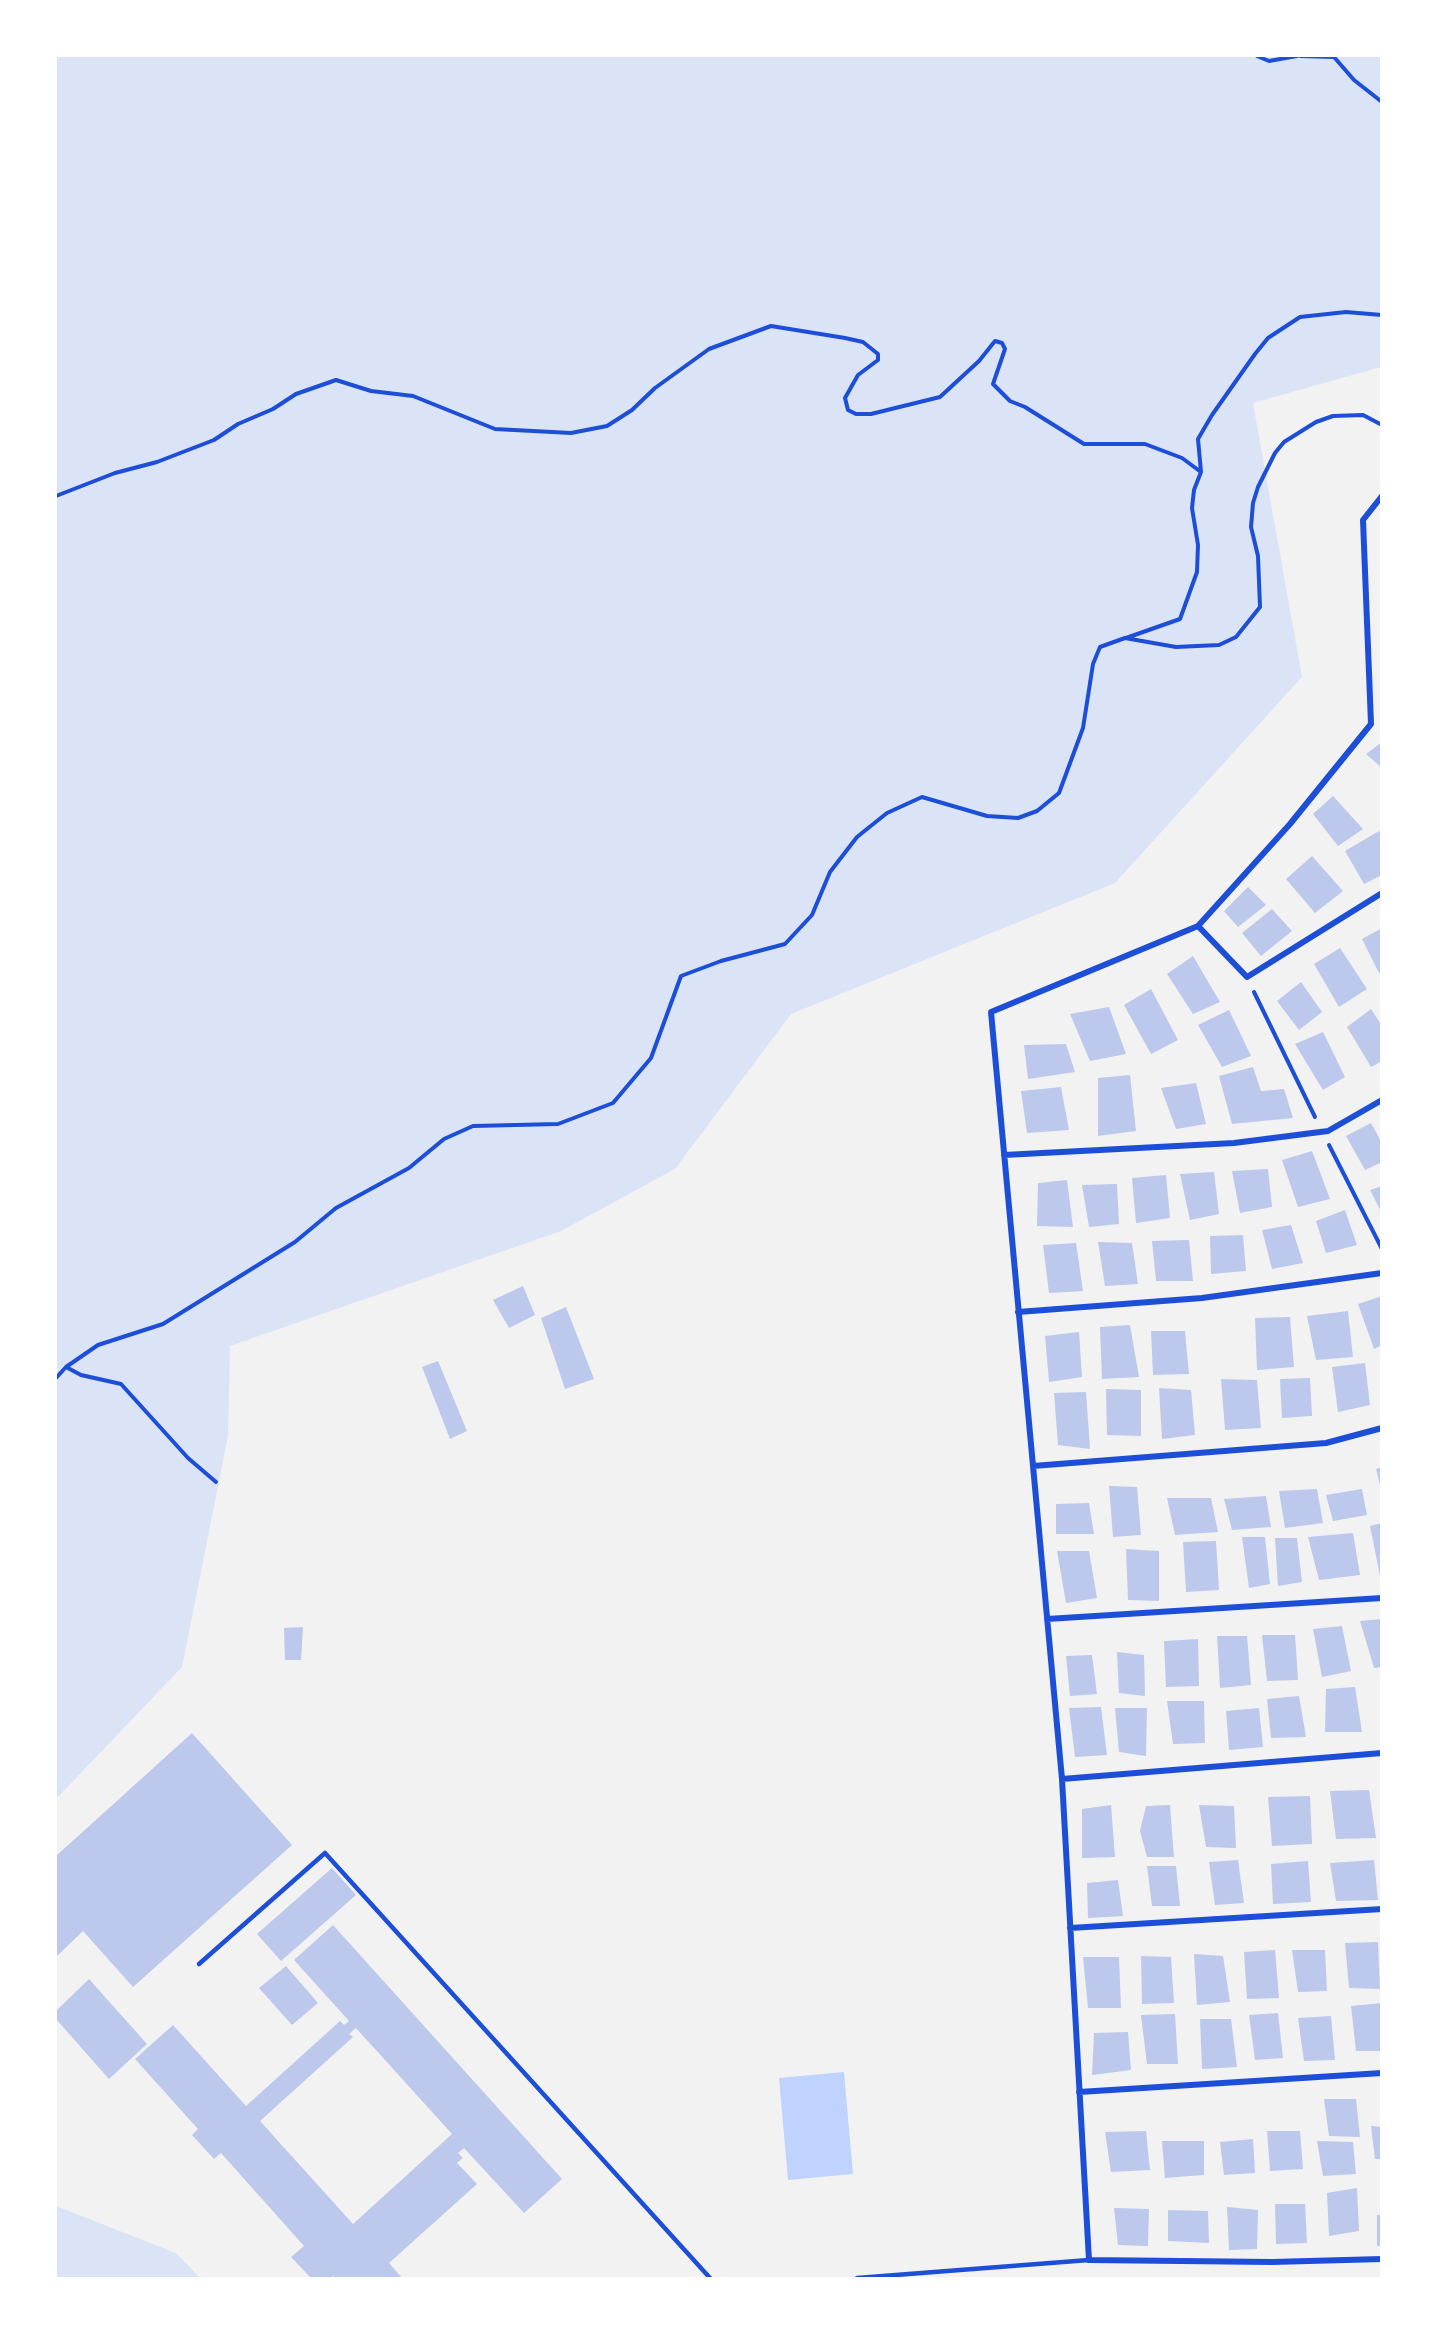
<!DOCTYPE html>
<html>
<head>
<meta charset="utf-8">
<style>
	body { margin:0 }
	#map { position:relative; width:1437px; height:2334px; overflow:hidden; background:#f2f2f2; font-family:"Open Sans",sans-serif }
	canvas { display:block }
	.frame { position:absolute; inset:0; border:57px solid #fff; pointer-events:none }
</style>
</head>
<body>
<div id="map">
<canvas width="1437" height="2334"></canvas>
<div class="frame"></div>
</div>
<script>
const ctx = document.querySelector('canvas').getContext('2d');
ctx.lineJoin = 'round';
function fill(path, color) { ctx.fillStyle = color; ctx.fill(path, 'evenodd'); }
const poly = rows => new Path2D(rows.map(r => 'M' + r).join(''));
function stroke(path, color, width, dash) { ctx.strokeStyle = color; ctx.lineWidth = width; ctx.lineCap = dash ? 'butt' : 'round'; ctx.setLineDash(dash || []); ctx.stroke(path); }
const green = poly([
	[56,56,1381,56,1381,367,1253,403,1302,677,1115,883,791,1014,675,1169,561,1231,230,1346,228,1436,182,1667,56,1799],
	[56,2206,176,2253,200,2278,56,2278]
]);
const water = poly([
	[844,2072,853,2174,788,2180,779,2078]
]);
const building = poly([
	[1382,742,1382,768,1366,754],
	[1333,796,1363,829,1338,846,1313,814],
	[1379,831,1382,835,1382,875,1364,884,1345,851],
	[1312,856,1343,891,1315,913,1286,879],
	[1248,887,1266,905,1238,927,1224,911],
	[1272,909,1292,931,1261,956,1242,933],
	[1382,928,1382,972,1379,973,1362,939],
	[1340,948,1367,989,1339,1007,1314,964],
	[1193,956,1220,1002,1193,1014,1167,974],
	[1301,982,1322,1012,1299,1030,1277,1001],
	[1151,989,1178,1040,1151,1054,1124,1005],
	[1109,1007,1126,1054,1090,1061,1070,1014],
	[1371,1009,1382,1026,1382,1061,1371,1067,1347,1027],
	[1229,1010,1251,1056,1222,1067,1198,1025],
	[1323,1032,1345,1077,1323,1090,1295,1044],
	[1066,1044,1075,1072,1028,1079,1024,1045],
	[1253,1067,1261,1091,1284,1089,1293,1118,1232,1124,1219,1076],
	[1130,1075,1136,1131,1098,1136,1098,1078],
	[1196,1083,1206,1124,1176,1129,1161,1088],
	[1061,1087,1069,1130,1027,1133,1021,1091],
	[1371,1123,1382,1143,1382,1162,1365,1170,1346,1136],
	[1312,1151,1330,1199,1298,1207,1282,1160],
	[1268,1169,1272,1207,1240,1213,1232,1171],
	[1214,1172,1219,1214,1190,1220,1180,1174],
	[1166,1175,1170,1218,1136,1223,1132,1178],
	[1067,1180,1073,1227,1037,1226,1038,1183],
	[1117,1184,1119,1224,1089,1227,1082,1185],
	[1382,1186,1382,1213,1370,1190],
	[1345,1210,1357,1245,1326,1253,1316,1221],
	[1291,1225,1303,1263,1272,1269,1262,1230],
	[1243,1235,1246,1271,1211,1274,1210,1236],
	[1189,1240,1193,1281,1156,1281,1152,1241],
	[1098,1242,1132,1243,1138,1284,1105,1286],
	[1076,1243,1083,1291,1049,1293,1043,1245],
	[523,1286,535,1315,509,1328,493,1300],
	[1382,1296,1382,1345,1374,1349,1358,1304],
	[566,1307,594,1379,565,1389,541,1318],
	[1348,1311,1353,1357,1316,1360,1307,1316],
	[1290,1317,1294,1367,1257,1370,1255,1318],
	[1130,1325,1139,1377,1102,1379,1100,1327],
	[1151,1331,1185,1331,1189,1374,1153,1375],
	[1079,1332,1082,1377,1049,1382,1045,1336],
	[438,1361,467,1431,450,1439,422,1367],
	[1365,1363,1370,1405,1338,1412,1332,1367],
	[1310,1378,1312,1416,1282,1418,1280,1379],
	[1221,1379,1257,1380,1261,1428,1225,1430],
	[1159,1388,1191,1390,1195,1435,1162,1439],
	[1106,1389,1141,1390,1141,1436,1107,1435],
	[1086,1392,1090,1449,1058,1445,1054,1393],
	[1382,1467,1382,1489,1381,1489,1376,1469],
	[1109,1486,1137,1487,1141,1535,1113,1537],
	[1317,1489,1323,1523,1285,1528,1279,1491],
	[1362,1489,1367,1515,1333,1521,1326,1495],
	[1266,1496,1271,1527,1232,1530,1224,1499],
	[1167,1498,1211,1498,1218,1532,1175,1535],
	[1089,1503,1094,1534,1056,1534,1056,1504],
	[1382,1523,1382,1575,1380,1576,1370,1526],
	[1353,1533,1360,1575,1319,1580,1308,1537],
	[1242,1537,1265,1537,1270,1584,1249,1588],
	[1275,1538,1297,1538,1302,1582,1278,1586],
	[1216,1541,1219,1590,1186,1592,1183,1542],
	[1126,1549,1159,1551,1159,1601,1128,1600],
	[1057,1551,1089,1551,1097,1598,1066,1603],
	[1382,1619,1382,1667,1374,1668,1360,1621],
	[1342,1626,1351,1671,1322,1677,1313,1629],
	[303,1627,301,1660,285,1660,284,1628],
	[1262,1635,1295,1635,1298,1680,1267,1681],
	[1217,1636,1247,1636,1251,1685,1220,1688],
	[1198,1639,1199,1686,1166,1687,1164,1641],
	[1117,1652,1144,1655,1145,1696,1119,1693],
	[1092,1655,1097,1694,1070,1696,1066,1656],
	[1355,1687,1362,1732,1325,1732,1326,1689],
	[1299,1696,1306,1737,1271,1738,1267,1699],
	[1167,1701,1204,1701,1205,1743,1173,1744],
	[1101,1707,1107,1755,1075,1757,1069,1708],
	[1115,1708,1147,1708,1146,1756,1119,1752],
	[1259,1708,1263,1747,1229,1750,1226,1711],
	[192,1733,292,1845,133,1987,83,1931,56,1957,56,1856],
	[1369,1790,1376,1838,1336,1839,1330,1791],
	[1310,1796,1312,1844,1272,1846,1268,1797],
	[1111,1805,1115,1857,1082,1858,1082,1809],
	[1170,1805,1174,1857,1147,1857,1140,1831,1146,1806],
	[1199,1805,1234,1806,1236,1848,1206,1847],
	[1238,1860,1244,1903,1215,1905,1209,1862],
	[1374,1860,1378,1900,1336,1901,1330,1863],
	[1308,1861,1311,1902,1273,1904,1271,1864],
	[1147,1866,1176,1866,1180,1906,1152,1906],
	[332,1868,356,1895,281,1961,257,1934],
	[1118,1880,1123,1916,1088,1918,1087,1883],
	[333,1925,562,2179,524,2213,464,2148,458,2153,463,2158,457,2163,477,2184,389,2263,402,2278,335,2278,333,2276,330,2278,311,2278,291,2257,304,2246,221,2153,214,2159,192,2135,198,2129,135,2059,173,2025,246,2106,340,2021,344,2025,349,2021,294,1960],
	[356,2028,452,2134,353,2224,260,2121,353,2037,349,2034],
	[1378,1942,1380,1989,1349,1988,1345,1943],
	[1275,1950,1279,1998,1247,1999,1244,1952],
	[1292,1950,1325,1950,1327,1991,1298,1992],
	[1194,1954,1223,1956,1230,2002,1197,2005],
	[1141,1956,1171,1957,1174,2003,1142,2004],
	[1083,1957,1119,1957,1121,2008,1088,2008],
	[286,1966,318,2003,292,2025,259,1988],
	[89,1979,147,2044,109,2079,56,2019,56,2011],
	[1382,2003,1382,2051,1356,2051,1351,2006],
	[1278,2013,1283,2058,1255,2060,1249,2015],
	[1175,2014,1178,2064,1147,2064,1141,2015],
	[1331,2016,1335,2060,1304,2061,1298,2018],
	[1200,2019,1231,2019,1237,2067,1202,2069],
	[1128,2032,1131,2070,1092,2075,1094,2033],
	[1324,2099,1356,2099,1360,2137,1329,2136],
	[1371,2126,1382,2127,1382,2159,1375,2159],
	[1146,2131,1150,2170,1111,2172,1105,2132],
	[1267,2131,1300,2131,1303,2169,1270,2171],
	[1253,2139,1255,2173,1224,2175,1220,2142],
	[1162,2141,1204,2141,1204,2175,1165,2178],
	[1317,2141,1353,2142,1356,2174,1323,2176],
	[1357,2188,1359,2231,1329,2236,1327,2193],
	[1275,2204,1305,2204,1307,2243,1276,2244],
	[1227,2207,1258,2210,1257,2249,1229,2250],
	[1114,2208,1149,2209,1148,2246,1118,2245],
	[1168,2210,1208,2211,1209,2243,1168,2241],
	[1377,2215,1382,2215,1382,2246,1377,2246]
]);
const path = poly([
	[1257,56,1269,61,1297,56],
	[1300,56,1334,57,1354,80,1382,102],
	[56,496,115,473,157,462,214,440,238,424,273,409,296,394,336,380,371,391,413,396,495,429,571,433,607,426,632,410,655,388,709,349,771,326,845,338,863,342,878,354,878,360,858,375,845,398,848,410,856,414,871,414,940,397,979,361,995,341,1002,343,1005,349,993,384,1010,401,1025,407,1084,444,1145,444,1182,458,1201,472],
	[1126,638,1180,619,1197,572,1198,545,1192,508,1194,490,1201,472,1198,439,1212,415,1255,354,1268,338,1300,317,1346,312,1382,315],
	[1254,992,1315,1117],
	[1329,1145,1382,1249],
	[66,1367,81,1375,121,1384,188,1458,216,1482],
	[56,1378,66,1367,98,1345,163,1324,295,1242,336,1208,409,1168,444,1139,473,1126,558,1124,613,1103,651,1058,681,976,721,961,785,944,812,915,830,872,857,837,887,813,922,797,987,816,1018,818,1037,811,1059,793,1083,728,1093,664,1100,647,1125,638,1176,647,1219,645,1236,637,1260,607,1258,556,1251,527,1253,503,1258,487,1275,453,1284,442,1316,422,1333,416,1363,415,1382,425]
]);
const service = poly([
	[199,1964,325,1853,710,2278],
	[857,2278,1089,2260]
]);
const minor = poly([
	[1382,496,1363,520,1371,724,1290,824,1198,926,991,1012,1062,1779,1089,2260,1272,2262,1382,2259],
	[1198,926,1247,977,1382,893],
	[1004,1155,1234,1143,1328,1131,1382,1100],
	[1018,1312,1202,1298,1382,1273],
	[1033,1466,1326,1443,1382,1428],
	[1047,1619,1382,1598],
	[1062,1779,1382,1753],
	[1070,1928,1382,1909],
	[1079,2092,1382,2073]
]);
fill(green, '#dbe4f7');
fill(water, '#bfd3fe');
fill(building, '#bdc9ec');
stroke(path, '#1d4ed8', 4);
stroke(service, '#1d4ed8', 4.5);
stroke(minor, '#1d4ed8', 6);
</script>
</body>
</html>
